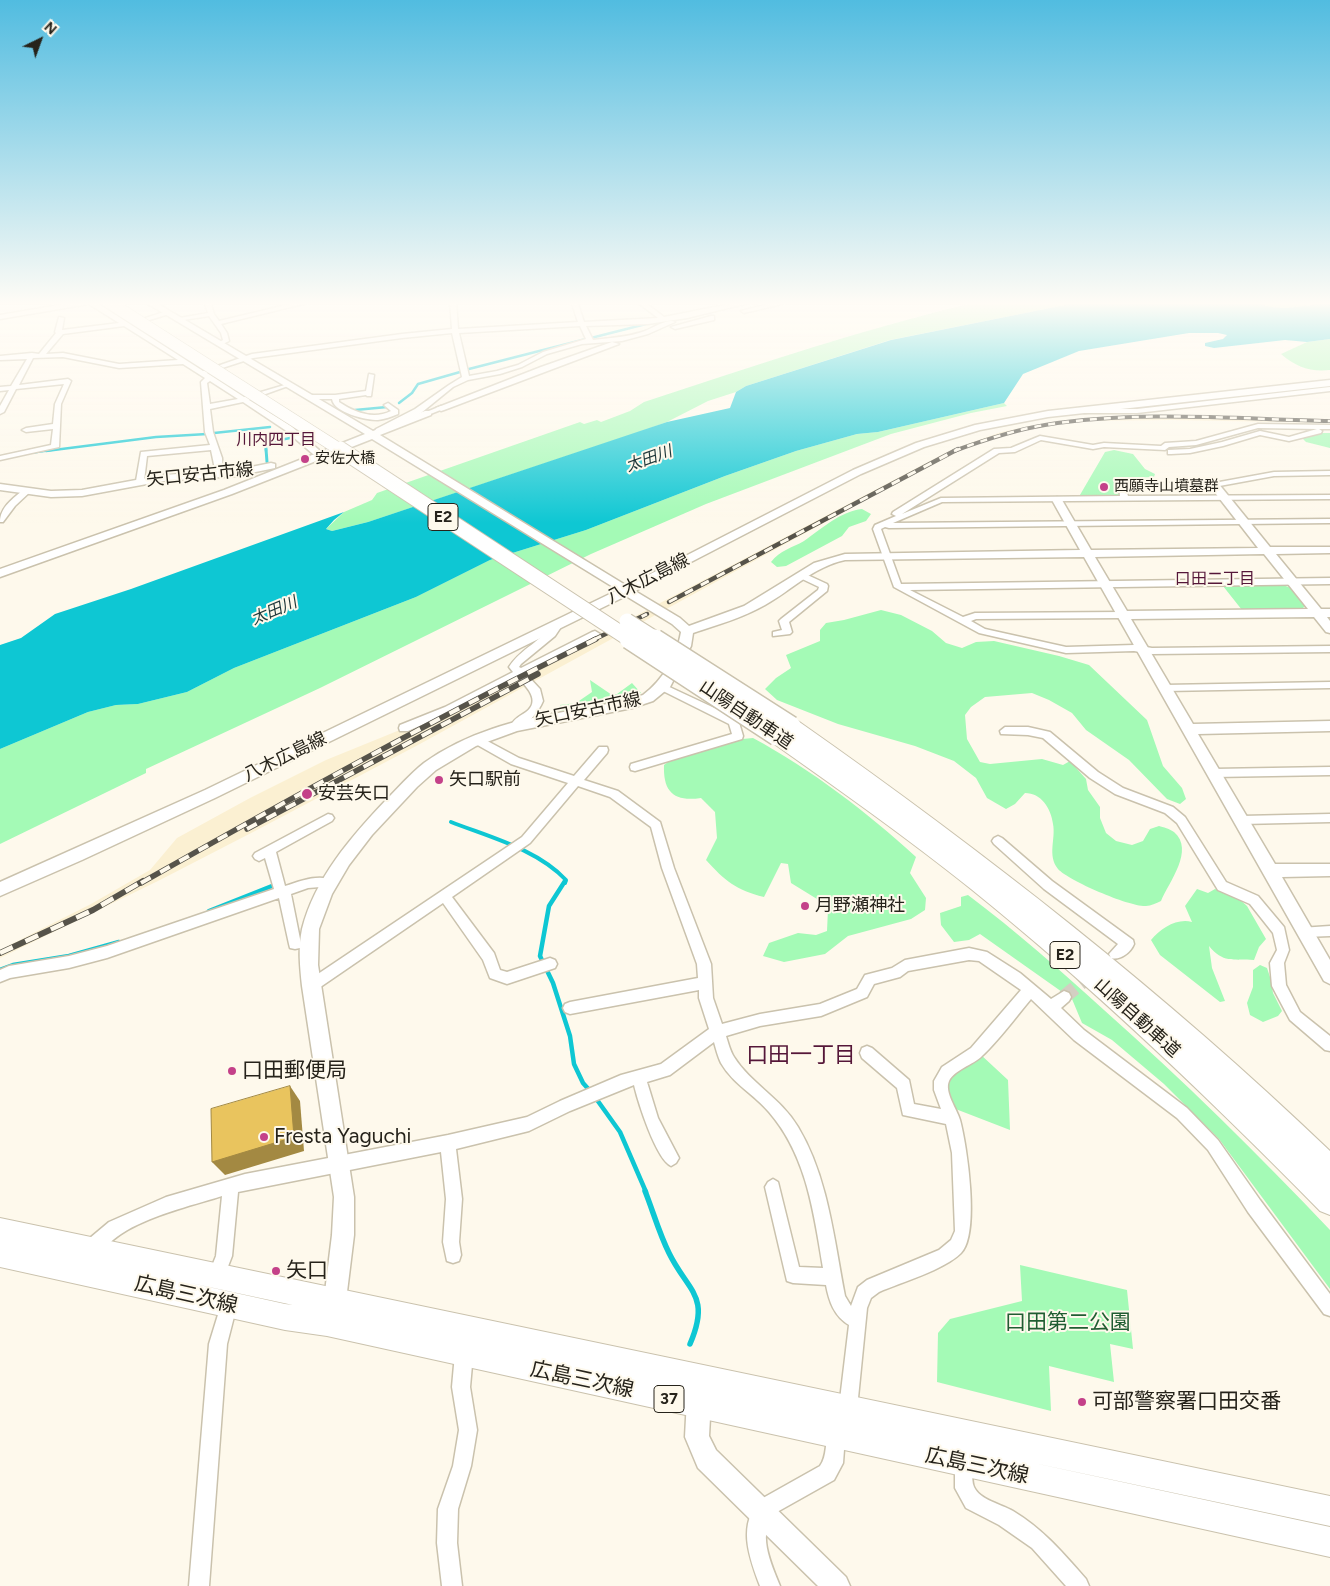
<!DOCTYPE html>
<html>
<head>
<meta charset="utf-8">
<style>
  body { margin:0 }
  #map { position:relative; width:1330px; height:1586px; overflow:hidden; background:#fef9ec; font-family:Figtree,sans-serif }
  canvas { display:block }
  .north { position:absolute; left:15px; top:15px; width:50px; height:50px; -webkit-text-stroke:4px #fef9ec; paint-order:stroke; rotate:42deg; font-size:14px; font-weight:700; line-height:20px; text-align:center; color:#26231b }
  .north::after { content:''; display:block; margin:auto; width:18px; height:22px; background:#26231b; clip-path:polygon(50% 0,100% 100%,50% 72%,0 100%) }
</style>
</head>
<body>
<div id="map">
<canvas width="1330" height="1586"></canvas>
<div class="north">N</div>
</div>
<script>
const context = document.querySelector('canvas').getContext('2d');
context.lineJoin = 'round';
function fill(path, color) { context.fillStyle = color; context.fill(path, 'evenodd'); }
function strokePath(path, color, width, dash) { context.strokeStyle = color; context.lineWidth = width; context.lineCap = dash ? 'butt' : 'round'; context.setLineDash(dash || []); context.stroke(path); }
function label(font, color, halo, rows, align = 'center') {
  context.font = font + ' Figtree,"Noto Sans JP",sans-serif'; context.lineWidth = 4; context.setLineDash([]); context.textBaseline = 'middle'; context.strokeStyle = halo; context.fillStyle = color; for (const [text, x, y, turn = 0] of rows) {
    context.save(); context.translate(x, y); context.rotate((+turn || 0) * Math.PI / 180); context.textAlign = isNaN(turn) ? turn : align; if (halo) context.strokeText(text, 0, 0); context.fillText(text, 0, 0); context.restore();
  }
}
fill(new Path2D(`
  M1124,417L1330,419V423L1171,420L1081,421L1043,426L984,440L957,452L902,480L418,745L255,831L160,880L0,958V950L91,904L150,870L177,838L250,798L326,760L449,710L565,653L951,450L1001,432L1041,424L1078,419Z`), '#fbf0d2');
fill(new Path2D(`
  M981,301H1085L890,340L746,386L736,392L708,401L667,422L639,432L368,522L332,531L326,529L344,512L372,500L377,493L580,422L584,424L597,420L601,422L630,411L644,402C756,365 866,328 981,301Z
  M1250,301H1330V303L1286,308L1271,307Z
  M1330,339V370C1310,372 1296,367 1281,354L1307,342Z
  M1004,403L1007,406L971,413L891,434L706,504L591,554L320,688L146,769V773L0,844V749L88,712L116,705L138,704L187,692L234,668L416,597L490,560L586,530L725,476L796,451L857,434L878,432Z
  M1318,433H1330V448L1306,442L1302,438Z
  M1114,450L1133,454L1145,469L1155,474L1154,477L1121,478L1126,485L1125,499L1077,500L1105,452Z
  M862,509L871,514L866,521L849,527L842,536L786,566L777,567L771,562C780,550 792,548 804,541C821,529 841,511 862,509Z
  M1283,585L1291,588L1305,606L1301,610H1242L1223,586Z
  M881,610L901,615L932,631L946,643L962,648L976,642L994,641L1059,656L1089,665L1147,720L1163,766L1182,788L1186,799L1180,804L1167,799L1129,760L1086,730L1072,713L1049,700L1032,693L985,697L971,707L965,715L967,739L980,762L990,764L1042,759L1063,765L1070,761L1086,779L1088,790L1100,807V818L1106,833L1116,841L1132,845L1143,841L1150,829L1159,826C1163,827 1170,829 1174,832C1195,850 1169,882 1161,901C1156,903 1151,906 1146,906C1130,907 1069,881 1058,869C1047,855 1056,839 1053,824C1051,808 1041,793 1025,793L1015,804L1006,809L987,798L976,778L954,761L915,746L838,724L777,700L765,689L776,678L791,668L786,655L820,641V630L826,623L844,620Z
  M590,680L612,695L617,694L632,683L641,693L599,705L559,713L560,705L576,703L592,692Z
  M753,738C812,770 867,812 916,857L910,873L926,898L925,910L911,919L848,936L825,954L784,962L763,956L769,943L798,933L816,935L827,931L828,909L817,899L791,883L788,864L781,863L764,897C736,890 725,881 706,860L717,838L715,812L701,798C674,802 663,792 664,765C685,749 726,740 753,738Z
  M1197,889L1208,893L1215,889L1238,898L1247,906L1266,939L1259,947L1254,960C1232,959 1223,963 1209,946L1212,968L1225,1001L1220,1002L1160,955L1151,940C1161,928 1177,918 1192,922L1185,906Z
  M968,895C1016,931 1060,970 1104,1010C1183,1080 1258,1154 1330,1230V1289L1219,1139L1164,1084L1112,1040L1082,1023L1072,999L980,934L969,940L954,942L941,925L940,913L961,906V897Z
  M1260,965L1267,968L1271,980L1273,993L1282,1011L1278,1016L1263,1022L1250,1015L1247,1003L1253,987V970Z
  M980,1054L1008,1080L1010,1130L953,1108L946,1086L949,1075Z
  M1020,1265L1127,1290L1133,1349L1110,1344L1114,1382L1049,1366L1051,1411L937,1382L938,1333L950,1319L1022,1301Z`), '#a4fab6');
fill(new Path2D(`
  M1085,301H1250L1271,307L1286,308L1330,303V339L1307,342L1285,340L1214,348L1205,346V343L1223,339L1227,335L1218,333H1189L1079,351L1023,374L1004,403L878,432L857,434L796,451L725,476L586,530L490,560L416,597L234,668L187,692L138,704L116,705L88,712L0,749V645L21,638L55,614L131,589L344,512L334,520L326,529L332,531L368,522L667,422L730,408L736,392L746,386L891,340Z`), '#0ec7d3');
strokePath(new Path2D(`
  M635,301L653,314
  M591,338L646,324
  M465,370L586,339
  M399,403L412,393L418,384L460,372
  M355,410L387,407
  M214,433L270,427
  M46,451L156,437L207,434
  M266,451V443L290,438`), '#0ec7d3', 2.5);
strokePath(new Path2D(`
  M266,449L267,462
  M35,452L56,449`), '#0ec7d3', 3);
strokePath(new Path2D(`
  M451,822C489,837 537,849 566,880L565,883`), '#0ec7d3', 4);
strokePath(new Path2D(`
  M565,881L549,906L540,956L553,983L570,1036L574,1064L583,1083L591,1092
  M209,911L272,886
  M0,970L13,965L69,956L119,942
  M595,1097L620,1132L646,1192`), '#0ec7d3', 4.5);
strokePath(new Path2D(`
  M645,1191C653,1211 659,1233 669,1253C688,1292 711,1295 690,1344`), '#0ec7d3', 5.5);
strokePath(new Path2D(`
  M1064,997L1093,973`), '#d3cec2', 14, [14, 7]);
const street = new Path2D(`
  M83,301H94L203,371L252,354L402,334L452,329L450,301H456L458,329L578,322L571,301H577L584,322L658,318L636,301H643L664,317L745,301H757L687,318L648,324L586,326L593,340C611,338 629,337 645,331C653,328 668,318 675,322L648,334L622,341L582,344L547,354L522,367L500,374L468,380L453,387L421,413L379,433L375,431L376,429L415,409L449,385L462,377L452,333L402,338L253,358L207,373L244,397L288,384V386L249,400L291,426L319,450V454H313L285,430L243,402L210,409L213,432L222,458L223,476L216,474L211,450L147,456L144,481L140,483L136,481L141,452L210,445L205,432L201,382L205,378L183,364L119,368L63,357L33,358L19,385L68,379L71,381L61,404L59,447L0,460V456L51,445L53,429L26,432L22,430L26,428L53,424L55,404L64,384L16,389L4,412L0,414V406L9,390L0,391V387L11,386L27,359L0,360V356L32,353L39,354L56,333L55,332L59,317L64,318L62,330L119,323L89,304L0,319V315ZM124,326L178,360L119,364L63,353L46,354L63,334ZM580,326L586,339L543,352L518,365L497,371L469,376L459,333ZM210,381L238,399L210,404L207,383Z
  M204,301H210L214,314L219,321L303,301H315L221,324L227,333L229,341L219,346L216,344L223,340L221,333L209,316L177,321L174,319L208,313Z
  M776,302L779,304L778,305L744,313L741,311Z
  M167,311L170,313L169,314L133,325L130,323Z
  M369,374L374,375L371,396H367L366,395L339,399V402C354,412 373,420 391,411L384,405L388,403L398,410V414C391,417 385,419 378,420C366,420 334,413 332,399H308L305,397L308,395H335L366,391Z
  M1330,387V391L1137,413H1084L1080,411L1084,409H1137Z
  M441,406L443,407V409L428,415L424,413Z
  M1258,424L1330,425V429H1319L1322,431L1321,433L1289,441L1260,435L1223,446L1190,453L1171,454H1168V450L1190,449L1222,442L1260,431L1289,437L1317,429L1258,428L1196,445L1169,447L1165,450L1104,447L1093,449L1041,440L1015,452L999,453L902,514L941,498L1120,496C1119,491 1121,484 1126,483H1214L1274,472L1330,471V475L1274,476L1214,487H1129L1127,493L1128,496L1330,495V499L942,502L893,523L1330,519V523L889,528L885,527L881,529L901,584L1330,578V584L910,590L963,617L975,613L1123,612L1128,615L1123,618L976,619L971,621L985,629L1066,647L1134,645L1152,648L1330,646V652L1152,654L1134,651L1066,653L979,633L894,587L873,529L875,525L896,516L892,514L893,512L994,449L1011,448L1040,436L1093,445L1104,443L1161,446L1165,443L1196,441Z
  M24,489L31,491L15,506L3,522H0C0,507 13,499 24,489Z
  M801,572L827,584L828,586L827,591L789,622L792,632L790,634L773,636V632L782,630L779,621L781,619L818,590L819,587L798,577L797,575Z
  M558,621L563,624L555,636L521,664L519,667L521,668L592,632L595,631L600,634L526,674L540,689L543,701C538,713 528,724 516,729L511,725C515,718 520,716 526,712C541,701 527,687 518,678L453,711L408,731H400L399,728L400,725L445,707L513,672L509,667C520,649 542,641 555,622Z
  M1330,682V688L1165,691L1160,688L1165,685Z
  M663,684L738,719L743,736L742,739L635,771L631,770L630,767L631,764L732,734L729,724L659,689L658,687L659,685Z
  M1005,727H1028L1050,732L1098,772L1123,788L1173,807L1185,817L1226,882L1258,896L1284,927L1289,950L1284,963L1286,985L1300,1012L1330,1036V1051L1325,1050L1290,1020L1272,986L1270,963L1277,950L1273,933L1250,904L1218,890L1177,823L1165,813L1115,794L1090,778L1043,738L1028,735L1001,734L1000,731Z
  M478,736L519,758L574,776L599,747H607L608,750L607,753L584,780L618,791L660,822L674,868L711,964L713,998L722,1024L760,1014L820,1004L857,989L865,975L892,968L905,960L969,948L987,952L1020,973L1051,999L1064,991L1069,993L1071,997L1069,1001L1061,1008L1084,1030L1187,1108L1218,1140L1260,1200L1330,1294V1316L1324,1314L1248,1212L1208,1150L1177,1118L1074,1040L1031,999C1015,1018 1000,1039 982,1056C973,1065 954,1070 949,1081C944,1092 957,1109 960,1120C967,1146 980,1234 961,1253C944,1270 902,1282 879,1292L871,1298L867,1308L857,1408L854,1414L848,1417L842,1414L839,1408L849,1325C834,1316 829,1301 826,1285L793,1283L787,1281L765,1187L768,1182L773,1179L778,1182L799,1267L823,1268C814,1214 807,1156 769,1112C755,1095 733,1084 721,1063C718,1057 716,1049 714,1042L670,1075L647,1082L658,1118L679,1158L676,1163L671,1166C656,1159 638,1102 634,1085L570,1111L529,1131L456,1149L462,1199L459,1242L461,1255L459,1261L453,1263L447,1261L443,1242L446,1199L441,1152L238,1192L232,1256L222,1282L216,1284L210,1282L208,1276L216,1256L222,1196C190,1206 148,1216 121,1234C110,1241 102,1252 90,1257L84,1255L82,1249L84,1243L109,1222L166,1197L245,1174L448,1135L527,1117L560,1101L621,1075L661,1064L709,1029L699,998V990L570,1014L565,1012L563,1008L565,1004L570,1002L698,978L697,964L662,868L651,827L610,797L578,786L530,843L452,897L494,953L500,970L507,972L550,958L555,960L557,964L555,968L507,984L490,978L483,960L443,903L316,990L311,992L306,990L304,986L306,982L522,837L568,783L511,764L474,743L473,740ZM969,960L979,961L1021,990L971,1048L942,1067L934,1081V1090L941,1109L914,1104L909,1080L872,1048L867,1046L862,1048L860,1053L862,1058L897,1088L903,1115L946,1124L952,1153L955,1231L951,1240L939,1250L867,1280L858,1287L851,1306L845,1296C834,1239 828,1177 798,1127C781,1098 751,1084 734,1057C730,1051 728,1042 726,1036L760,1026L821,1016L867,997L874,984L900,977L908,971Z
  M1330,767V775L1214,777L1208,773L1214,769Z
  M328,814L332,815L334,818L332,821L276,852L285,886C301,881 317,874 333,880L335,883L333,886L308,888L291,894L301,944L300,948L295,949L290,948L289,944L279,898L107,958L69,968L10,978L0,982V970L9,966L69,956L107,946L274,889L265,858L259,861L255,859L253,856L255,853Z
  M1330,814V822L1242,824L1238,823L1236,820L1238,817L1242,816Z
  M998,836L1002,838L1052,881L1133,940L1134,944C1131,952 1120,961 1111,958L1109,954L1118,944L1044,889L994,844L992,841L994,838Z
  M1330,926V936L1305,937L1300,936L1299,932L1300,928Z
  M229,1297L235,1299L237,1305L227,1344L209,1586H189L209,1344L221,1305L223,1299Z
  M464,1345L470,1348L473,1354L470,1387L477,1430L471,1466L458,1509L457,1543L462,1586H442L437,1543L438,1509L453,1466L459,1430L452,1387L455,1354L458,1348Z
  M836,1427L842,1430L845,1436L843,1463L834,1480L777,1512C755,1531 771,1563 780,1586H760C749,1557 736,1522 763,1498L820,1466C828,1455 824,1442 830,1430Z
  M964,1454L971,1456C975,1466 970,1478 974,1487C980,1500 1001,1504 1013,1511C1043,1529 1063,1553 1086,1579L1089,1586H1066L1032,1548L999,1525L966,1508L955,1488V1463L957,1456Z`);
const secondary = new Path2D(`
  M143,301H153L373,431L425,411H431V415L380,435L627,586L853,470L916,443L975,425L1048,411L1330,380V386L1048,417L980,430L924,447L861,474L635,591L680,618L689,626L744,606L814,563L845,554L1080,550L1052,500L1057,497L1062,500L1091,550L1258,548L1209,485L1214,482L1218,483L1270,547H1330V553L1276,554L1321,609H1330V617H1327L1330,621V633L1326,632L1314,617L1131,619L1193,724L1330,721V731L1198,734L1275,864H1330V876L1282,877L1330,960V984L1324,981L1084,557L845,560C813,567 792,590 765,605C742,618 717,625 693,633L691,646L670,687L653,701L632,708L517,731L476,746L436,770L417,787L372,835L349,865L332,894L319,929L318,965L354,1197V1235L346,1300L340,1316L332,1319L324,1316L321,1308L324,1300L332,1235L334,1197L302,986C300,967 298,948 302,929C315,878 351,837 386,800C398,788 410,774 424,763C445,748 468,737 492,729C541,712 594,710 643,695C663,680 677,656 681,632L672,624L626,596L215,798L82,860L0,896V882L205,790L618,590L372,439L232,494L0,577V569L224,490L365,434ZM1264,554L1308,609L1127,611L1095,557Z
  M777,301H791L773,306V302Z
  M711,316H714V320L675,329L671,327Z
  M612,342L619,344L444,410L441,411L436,408L541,367Z
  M271,463L275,464V468L236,476L163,481L82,496L51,497L0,490V484L51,491L82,490L163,475L236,470Z
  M699,1387L707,1391L711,1399L709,1436L716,1450L846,1577L850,1586H818L698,1468L685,1437L687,1399L691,1391Z`);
const primary = new Path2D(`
  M0,1218L1330,1496V1526L1029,1462L1330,1527V1557L327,1336L285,1330L0,1267ZM186,1282L293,1305L285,1304Z`);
const highway = new Path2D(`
  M791,720L798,721C986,853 1164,992 1330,1151V1215L1320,1211C1209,1098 1094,988 971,889C906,837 838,789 770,741L768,736L770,731L777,729L784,731L839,770L784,731L782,726L784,721Z`);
strokePath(street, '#cac2ad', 3);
strokePath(secondary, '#cac2ad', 3);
strokePath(primary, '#cac2ad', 2);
strokePath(highway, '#cac2ad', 2);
fill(street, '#fff');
fill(secondary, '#fff');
fill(primary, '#fff');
fill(highway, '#fff');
const railFar3 = new Path2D(`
  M954,451C984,440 1014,430 1045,425C1139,410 1236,419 1330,421`);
const railFar2 = new Path2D(`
  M669,602L958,449
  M593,640L647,614`);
const railFar1 = new Path2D(`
  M247,829L538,674
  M141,883C291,798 441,715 596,639`);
const rail = new Path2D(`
  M0,953L93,910L143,881`);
strokePath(railFar3, '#56534a', 4);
strokePath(railFar2, '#56534a', 4.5);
strokePath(railFar1, '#56534a', 5.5);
strokePath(rail, '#56534a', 6);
strokePath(railFar3, '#fef9ec', 2.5, [7]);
strokePath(railFar2, '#fef9ec', 3, [9]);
strokePath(railFar1, '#fef9ec', 4, [11]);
strokePath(rail, '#fef9ec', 4.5, [14]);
const highwayBridgeFar2 = new Path2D(`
  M107,301L342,451`);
const highwayBridgeFar1 = new Path2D(`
  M340,449L631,640
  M627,621L657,640`);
const highwayBridge = new Path2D(`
  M629,639L777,736
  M655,639L791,726`);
strokePath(highwayBridgeFar2, '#cac2ad', 13, []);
strokePath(highwayBridgeFar1, '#cac2ad', 17, []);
strokePath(highwayBridge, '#cac2ad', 22, []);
strokePath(highwayBridgeFar2, '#fff', 12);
strokePath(highwayBridgeFar1, '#fff', 15);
strokePath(highwayBridge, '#fff', 19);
fill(new Path2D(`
  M290,1086L300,1101L304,1151L225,1175L212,1162Z`), '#a38942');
const building = new Path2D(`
  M290,1086L294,1137L212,1162L211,1109Z`);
fill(building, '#e9c45e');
strokePath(building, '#a38942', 1);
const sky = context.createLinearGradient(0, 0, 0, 523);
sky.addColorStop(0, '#51bce0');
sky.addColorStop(0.58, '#fffcf6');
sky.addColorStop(1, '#fffcf600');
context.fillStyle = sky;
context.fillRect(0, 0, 1330, 523);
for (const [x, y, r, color] of [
  [305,459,5,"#c44189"],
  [1104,487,5,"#c44189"],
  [439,780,5,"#c44189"],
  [307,794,6,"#c44189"],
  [805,906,5,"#c44189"],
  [232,1071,5,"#c44189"],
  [264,1137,5,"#c44189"],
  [276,1271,5,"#c44189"],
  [1082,1402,5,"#c44189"]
]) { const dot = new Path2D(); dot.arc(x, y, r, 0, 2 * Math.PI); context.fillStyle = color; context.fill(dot); strokePath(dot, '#fef9ec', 2); }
label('15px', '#26231b', '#fef9ec', [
  ["安佐大橋",315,459],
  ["西願寺山墳墓群",1114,487]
], 'left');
label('16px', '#551739', '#fef9ec', [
  ["川内四丁目",276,440],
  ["口田二丁目",1215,579]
]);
label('italic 16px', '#1f383a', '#fef9ec', [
  ["太田川",649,459,-20],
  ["太田川",274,611,-23]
]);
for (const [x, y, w] of [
  [443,517,30],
  [1065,955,30],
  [669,1399,30]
]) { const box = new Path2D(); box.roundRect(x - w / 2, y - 13.5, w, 27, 4); context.fillStyle = '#fef9ec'; context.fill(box); strokePath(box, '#26231b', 1); }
label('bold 16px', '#26231b', null, [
  ["E2",443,517],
  ["E2",1065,955],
  ["37",669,1399]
]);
label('18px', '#26231b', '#fef9ec', [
  ["矢口安古市線",200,475,-6],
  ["八木広島線",648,579,-27],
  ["矢口安古市線",588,710,-12],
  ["山陽自動車道",746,715,34],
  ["八木広島線",285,757,-26],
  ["山陽自動車道",1137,1018,42]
]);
label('18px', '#26231b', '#fef9ec', [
  ["矢口駅前",449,780],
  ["安芸矢口",318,794],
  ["月野瀬神社",815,906]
], 'left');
label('21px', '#26231b', '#fef9ec', [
  ["口田郵便局",242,1071],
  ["Fresta Yaguchi",274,1137],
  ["矢口",286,1271],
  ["可部警察署口田交番",1092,1402]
], 'left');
label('21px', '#26231b', '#fef9ec', [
  ["広島三次線",186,1295,13],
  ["広島三次線",582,1380,12],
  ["広島三次線",977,1466,12]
]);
label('21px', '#205d32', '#fef9ec', [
  ["口田第二公園",1068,1323]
]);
label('22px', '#551739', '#fef9ec', [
  ["口田一丁目",801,1056]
]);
</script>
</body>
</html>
